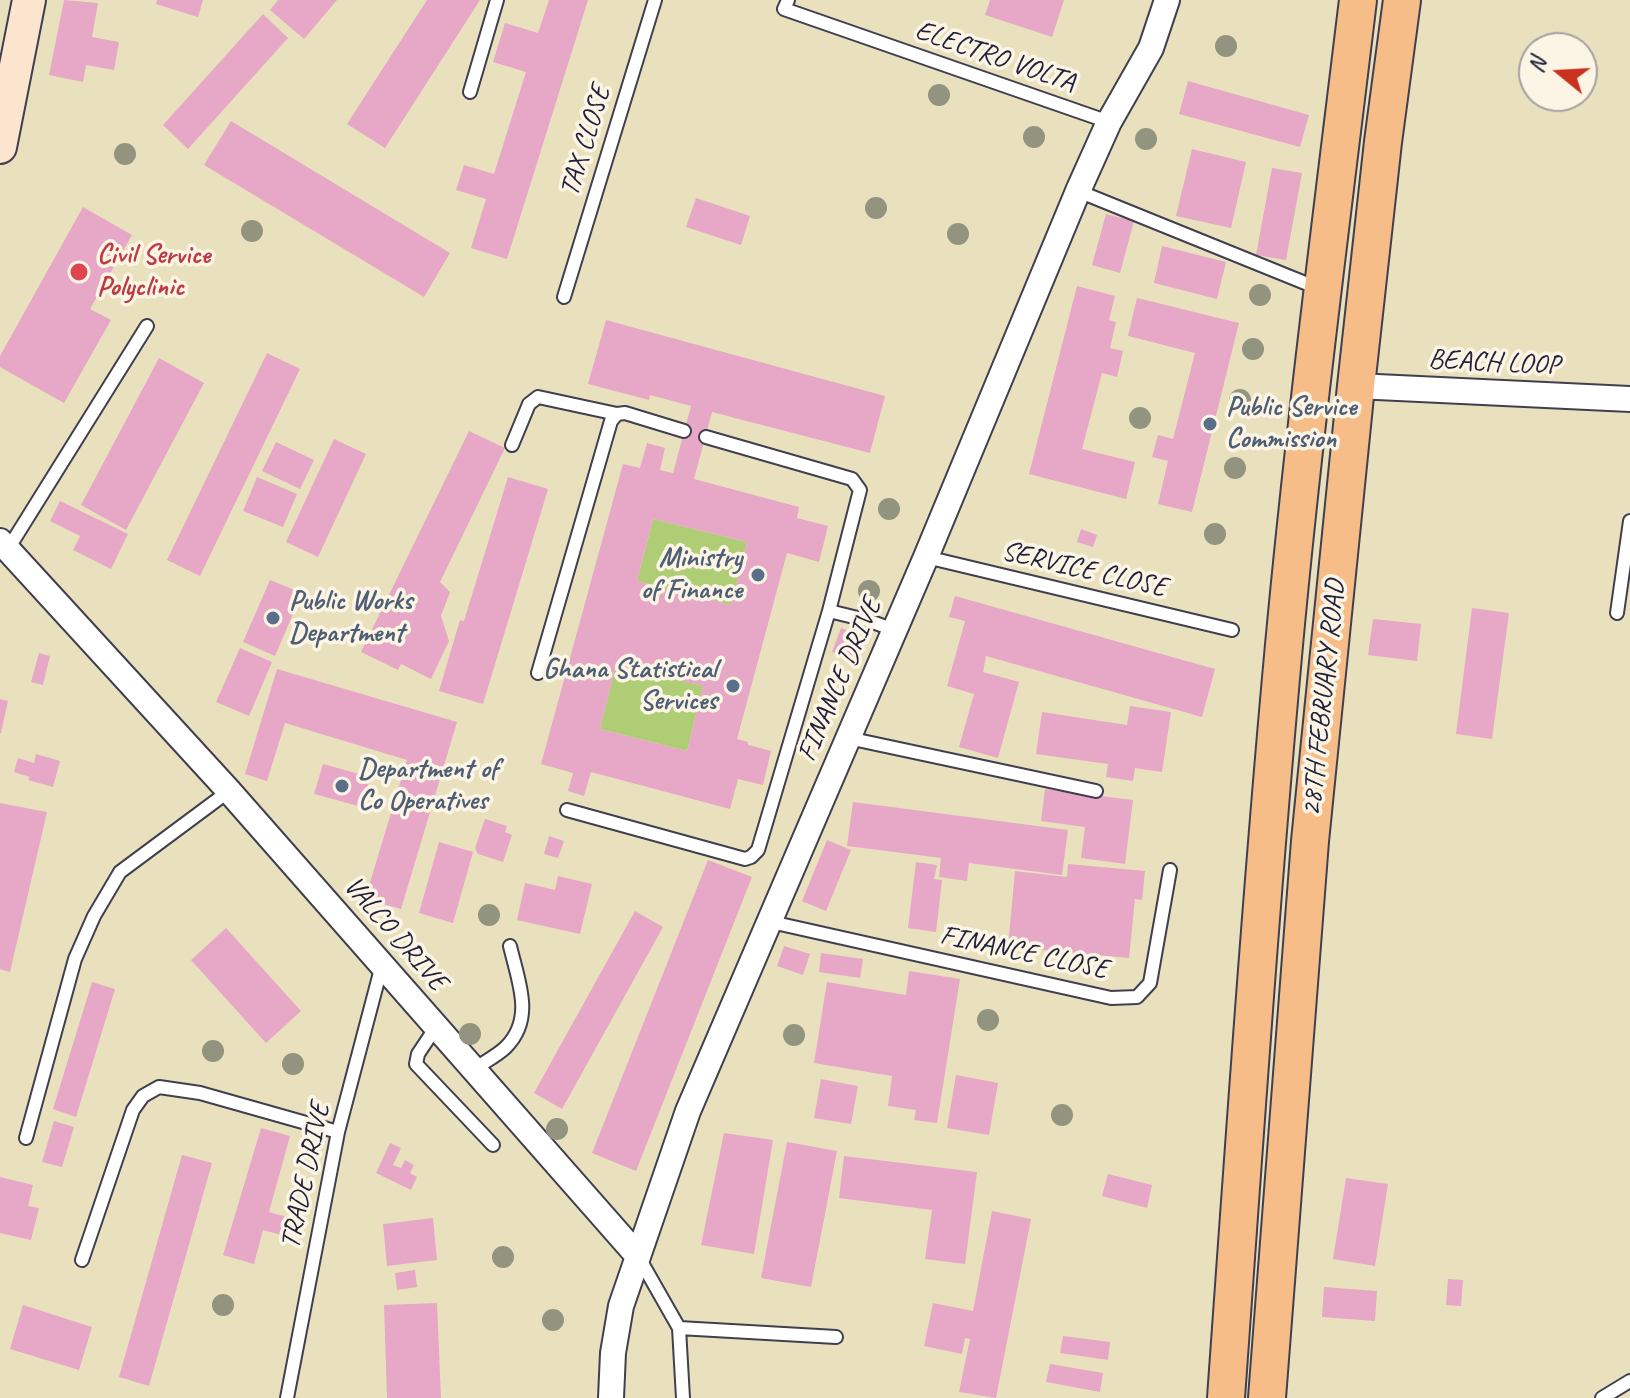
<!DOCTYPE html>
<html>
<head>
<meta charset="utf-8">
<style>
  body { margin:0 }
  #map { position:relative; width:1630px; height:1398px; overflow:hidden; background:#e9e1be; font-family:Caveat,sans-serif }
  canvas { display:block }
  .north { position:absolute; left:1518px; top:32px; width:80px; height:80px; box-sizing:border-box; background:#fcf5e5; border:2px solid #a5a1a1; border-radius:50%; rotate:288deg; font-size:22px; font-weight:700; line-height:32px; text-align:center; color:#22223b }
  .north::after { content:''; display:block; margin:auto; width:28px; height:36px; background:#c8321e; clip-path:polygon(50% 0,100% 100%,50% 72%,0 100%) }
</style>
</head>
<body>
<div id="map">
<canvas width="1630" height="1398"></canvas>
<div class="north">N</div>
</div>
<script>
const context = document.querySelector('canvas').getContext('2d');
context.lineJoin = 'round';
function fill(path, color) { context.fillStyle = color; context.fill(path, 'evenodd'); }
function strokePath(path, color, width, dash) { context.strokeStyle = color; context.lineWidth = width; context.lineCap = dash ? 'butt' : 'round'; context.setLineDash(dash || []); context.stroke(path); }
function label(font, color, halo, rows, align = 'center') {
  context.font = font + ' Caveat,sans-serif'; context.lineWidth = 7; context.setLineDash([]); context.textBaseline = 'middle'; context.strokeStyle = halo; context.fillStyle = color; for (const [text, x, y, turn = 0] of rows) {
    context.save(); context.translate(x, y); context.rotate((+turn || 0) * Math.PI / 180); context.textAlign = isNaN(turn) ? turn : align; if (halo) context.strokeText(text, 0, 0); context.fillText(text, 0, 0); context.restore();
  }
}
fill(new Path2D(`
  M653,519L747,542L731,605L637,581Z
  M616,665L703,686L687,751L600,729Z`), '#afcd74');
fill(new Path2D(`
  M64,0L98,3L92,37L119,42L114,70L86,65L83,82L49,75Z
  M157,0H203L198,17L156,4Z
  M278,0H337L304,39L270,10Z
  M427,0H480L385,148L347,124Z
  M549,0H588L507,259L471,248L486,199L456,190L464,165L494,174L526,72L493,62L505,23L538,33Z
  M990,0H1064L1052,37L985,15Z
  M263,14L288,38L188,149L163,125Z
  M1188,81L1309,115L1300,147L1179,114Z
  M231,121L450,253L424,297L204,165Z
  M1192,149L1246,162L1231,228L1176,216Z
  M1272,168L1302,173L1286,260L1256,255Z
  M696,198L750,216L741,245L686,227Z
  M83,207L132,235L90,309L111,320L64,403L0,367V356Z
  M1106,214L1134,221L1120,273L1092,265Z
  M1162,246L1226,262L1217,299L1154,283Z
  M1077,286L1115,296L1109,320L1116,322L1110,348L1123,351L1117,377L1102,373L1082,449L1135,462L1126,499L1029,474Z
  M1137,298L1239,323L1192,512L1158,504L1168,461L1152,457L1158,435L1173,439L1195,353L1128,336Z
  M606,320L885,396L870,453L712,412L694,479L799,507L797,518L828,526L819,562L787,553L737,739L748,742V745L771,751L763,785L738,779L730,809L591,772L584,796L568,791L573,773L541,764L623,464L640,468L647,443L665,448L660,470L673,473L691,406L650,395L649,400L588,384ZM653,519L747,542L731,605L637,581ZM616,665L703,686L687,751L600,729Z
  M267,353L300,369L200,576L167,560Z
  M159,358L204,383L126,530L81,505Z
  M469,431L505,448L440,582L450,592L441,616L449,641L431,679L401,664L398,670L361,652Z
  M334,439L366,454L318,557L286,542Z
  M276,442L314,460L300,489L262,471Z
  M257,477L297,494L283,527L243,511Z
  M508,477L548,489L483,704L439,691L460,620L464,621Z
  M60,501L128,534L111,569L73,550L80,536L50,521Z
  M1081,529L1097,535L1093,547L1077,542Z
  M270,580L302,593L275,656L243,642Z
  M955,596L1215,669L1202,717L986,656L983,672L1019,682L998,758L959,747L974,694L947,686L965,621L949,617Z
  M1472,608L1509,613L1492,739L1456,734Z
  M1373,619L1421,624L1417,661L1368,655Z
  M841,628L862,636L853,660L832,652Z
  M240,648L272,662L249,716L216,702Z
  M39,653L50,656L43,685L31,682Z
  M277,669L457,722L401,909L365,899L407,760L285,723L267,781L245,774Z
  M0,699L8,701L1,733H0Z
  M1130,706L1171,712L1162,772L1135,768L1133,781L1106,777L1108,764L1036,754L1042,712L1127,725Z
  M36,754L60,761L53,787L28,780L30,777L14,772L18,758L34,763Z
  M323,764L370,777L362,807L314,794Z
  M1045,789L1133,800L1125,864L1081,858L1085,827L1041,821Z
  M853,802L1068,830L1062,875L969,863L967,881L939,877L941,858L847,846Z
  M0,803L47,812L10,972L0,969Z
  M485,819L507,826L505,832L512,835L503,862L478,854L475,848Z
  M549,836L564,841L558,858L544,854Z
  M827,840L851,850L826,911L802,901Z
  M439,842L473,852L453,923L419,913Z
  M708,860L752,877L636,1171L592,1153Z
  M916,862L937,865L934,879L942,880L936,932L908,928Z
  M1068,864L1145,871L1142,900L1135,899L1129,958L1008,947L1015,871L1067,877Z
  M558,876L592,884L580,934L517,920L525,883L555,890Z
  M635,911L663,927L562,1109L534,1093Z
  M226,928L301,1011L266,1043L191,960Z
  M784,946L810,954L803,975L777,966Z
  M821,953L863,959L860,978L819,972Z
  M909,971L960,979L937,1123L914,1120L916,1110L888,1106L892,1076L814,1063L827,982L906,995Z
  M92,982L115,989L76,1117L53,1109Z
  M956,1075L998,1083L989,1135L947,1128Z
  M821,1079L858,1086L851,1124L814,1118Z
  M54,1121L74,1127L62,1167L42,1162Z
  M261,1128L290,1136L269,1212L294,1219L289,1237L263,1230L254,1264L223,1255Z
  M724,1133L773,1140L754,1254L701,1245Z
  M787,1142L837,1151L811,1287L761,1278Z
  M390,1143L401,1148L393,1165L401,1168L405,1160L414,1165L410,1173L417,1177L411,1190L376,1173Z
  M182,1155L212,1163L149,1386L119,1377Z
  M844,1156L977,1172L965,1264L925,1259L932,1210L839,1198Z
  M1108,1174L1152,1185L1147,1208L1102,1196Z
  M0,1177L33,1185L28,1206L39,1208L31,1240L0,1233Z
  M1346,1178L1388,1184L1375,1266L1333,1259Z
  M992,1211L1031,1219L996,1398L959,1392L970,1339L965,1338L962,1354L924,1346L933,1303L973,1311Z
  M433,1218L437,1260L387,1266L383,1224Z
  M415,1270L417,1287L397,1290L395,1273Z
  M1448,1279L1463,1280L1461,1306L1446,1305Z
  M1324,1287L1377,1291L1375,1321L1322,1317Z
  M437,1303L441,1398H387L384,1305Z
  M23,1305L92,1327L79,1370L10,1349Z
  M1063,1336L1110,1342L1108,1360L1060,1353Z
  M1050,1364L1103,1373L1100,1392L1046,1382Z`), '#e6a8c6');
const lane = new Path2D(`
  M788,0L784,9L1109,122
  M470,92L497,0
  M1078,191L1320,289
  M564,297L655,0
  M706,437L852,479L860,490L829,611
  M512,445L529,404L538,397L617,414
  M8,549L147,326
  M926,557L1232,630
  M1617,613L1630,521
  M538,673L611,421L617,414L625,413L684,431
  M848,738L1096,791
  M567,810L745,859L751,857L758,850L829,611L870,621L894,630
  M771,922L1111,998L1137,997L1150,983L1170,870
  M436,1027L418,1054L416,1064L493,1145
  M474,1069C484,1062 497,1056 506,1047C535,1018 518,981 510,946
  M26,1138L75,959L94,916L120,872L229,791
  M638,1256L679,1328L683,1398
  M82,1260L133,1110L143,1096L159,1087L200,1093L338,1132
  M679,1328L836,1337
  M287,1398L338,1132L382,965
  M1602,1398L1630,1381`);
const street = new Path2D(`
  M1356,386L1630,399
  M0,541L229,791L637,1255
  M611,1398L613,1353L621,1306L688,1111L926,557L1078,191L1109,122L1151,48L1167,0`);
const secondary = new Path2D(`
  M0,147L29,0`);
const primary = new Path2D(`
  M1226,1398C1244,1147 1261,896 1284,645C1304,430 1332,215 1358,0
  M1267,1398L1310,841L1356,386L1383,142L1402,0`);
strokePath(lane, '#403f4f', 16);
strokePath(street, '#403f4f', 28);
strokePath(secondary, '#403f4f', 36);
strokePath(primary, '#403f4f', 40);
strokePath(lane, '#fff', 12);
strokePath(street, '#fff', 24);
strokePath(secondary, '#fce5cf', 32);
strokePath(primary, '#f7bd88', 36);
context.fillStyle = '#93947f';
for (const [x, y] of [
  [1226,46],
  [939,95],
  [1034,137],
  [1146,139],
  [125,154],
  [876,208],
  [252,231],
  [958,234],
  [1260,295],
  [1253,349],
  [1240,400],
  [1140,418],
  [1235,468],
  [889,509],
  [1215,534],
  [869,591],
  [489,915],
  [988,1020],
  [470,1034],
  [794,1035],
  [213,1051],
  [293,1064],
  [1062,1115],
  [557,1129],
  [503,1257],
  [223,1305],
  [553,1320]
]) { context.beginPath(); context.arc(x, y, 11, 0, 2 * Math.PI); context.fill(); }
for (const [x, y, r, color] of [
  [79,272,10,"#e0444e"],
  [1210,424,8,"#5c6f8a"],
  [758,575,8,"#5c6f8a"],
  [273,618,8,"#5c6f8a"],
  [733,686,8,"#5c6f8a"],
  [342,786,8,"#5c6f8a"]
]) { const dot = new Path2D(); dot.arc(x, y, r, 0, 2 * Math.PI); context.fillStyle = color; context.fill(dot); strokePath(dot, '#fcf5e5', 3); }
label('28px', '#22223b', '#fcf5e5', [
  ["ELECTRO VOLTA",995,57,19],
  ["TAX CLOSE",586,141,-73],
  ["BEACH LOOP",1494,363,3],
  ["SERVICE CLOSE",1084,570,13],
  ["FINANCE DRIVE",840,680,-67],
  ["28TH FEBRUARY ROAD",1324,698,-84],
  ["VALCO DRIVE",395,934,49],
  ["FINANCE CLOSE",1024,953,12],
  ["TRADE DRIVE",306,1176,-78]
]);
label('bold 28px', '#be3a42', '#fcf5e5', [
  ["Civil Service",97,256],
  ["Polyclinic",97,288]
], 'left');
label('bold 28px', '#4e5e75', '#fcf5e5', [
  ["Public Service",1226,408],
  ["Commission",1226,440],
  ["Ministry",742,559,"right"],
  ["of Finance",742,591,"right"],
  ["Public Works",289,602],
  ["Department",289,634],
  ["Ghana Statistical",717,670,"right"],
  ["Services",717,702,"right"],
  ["Department of",358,770],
  ["Co Operatives",358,802]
], 'left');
</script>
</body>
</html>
